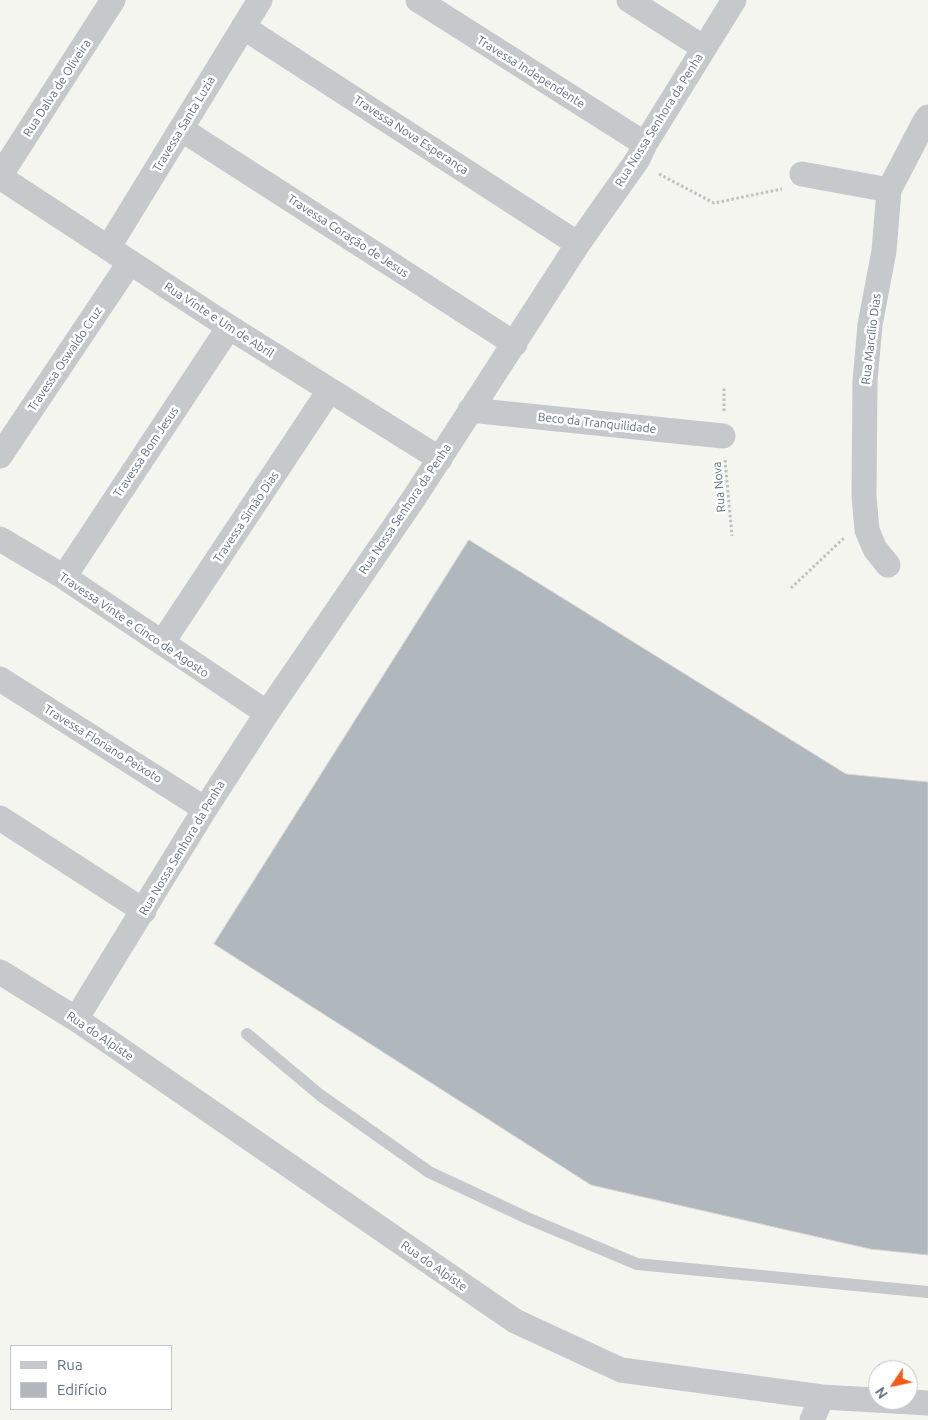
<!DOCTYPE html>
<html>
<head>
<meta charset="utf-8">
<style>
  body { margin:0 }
  #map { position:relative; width:928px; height:1420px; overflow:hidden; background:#f4f5ef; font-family:Ubuntu,sans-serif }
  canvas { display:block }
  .legend { position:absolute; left:10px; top:1345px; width:162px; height:65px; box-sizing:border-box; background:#fff; border:1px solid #bfc6ce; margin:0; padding:6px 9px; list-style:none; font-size:15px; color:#607084 }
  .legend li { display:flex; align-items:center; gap:10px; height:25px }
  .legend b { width:25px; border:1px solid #bfc6ce }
  .north { position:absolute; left:868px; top:1360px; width:50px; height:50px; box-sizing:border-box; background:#fff; border:1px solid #bfc6ce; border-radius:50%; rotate:236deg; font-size:14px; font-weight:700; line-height:20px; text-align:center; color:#607084 }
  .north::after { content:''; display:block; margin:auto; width:18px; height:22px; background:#f35c11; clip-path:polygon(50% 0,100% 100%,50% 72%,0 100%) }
</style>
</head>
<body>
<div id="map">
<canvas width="928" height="1420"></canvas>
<ul class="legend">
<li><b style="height:6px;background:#c6c9cc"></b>Rua</li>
<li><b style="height:14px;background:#b0b7bd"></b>Edifício</li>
</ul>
<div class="north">N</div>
</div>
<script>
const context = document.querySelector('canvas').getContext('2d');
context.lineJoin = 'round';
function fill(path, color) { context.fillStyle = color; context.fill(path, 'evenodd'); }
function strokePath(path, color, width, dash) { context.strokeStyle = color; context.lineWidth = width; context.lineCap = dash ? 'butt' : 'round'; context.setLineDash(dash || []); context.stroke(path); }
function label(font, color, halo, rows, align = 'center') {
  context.font = font + ' Ubuntu,sans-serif'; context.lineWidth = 5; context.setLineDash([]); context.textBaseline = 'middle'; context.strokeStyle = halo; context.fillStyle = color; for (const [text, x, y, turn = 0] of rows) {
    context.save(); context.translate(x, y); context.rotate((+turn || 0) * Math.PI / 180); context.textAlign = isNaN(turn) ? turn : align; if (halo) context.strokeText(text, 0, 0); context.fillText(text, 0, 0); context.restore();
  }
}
const building = new Path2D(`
  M469,540L846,774L928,782V1255L870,1249L591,1185L214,944Z`);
fill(building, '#b0b7bd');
strokePath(building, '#d5d5d3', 1);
strokePath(new Path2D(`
  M659,174L714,203L782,189
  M724,411V387
  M725,460L732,536
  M791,588L844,538`), '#bec0c2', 3, [2.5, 2.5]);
strokePath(new Path2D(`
  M247,1034L320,1095L429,1172L527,1218L637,1264L928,1292`), '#c6c9cc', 12);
strokePath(new Path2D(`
  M418,0L645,144
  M629,0L704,48
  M243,27L578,244
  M181,129L515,344
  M802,174L889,190
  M0,176L113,0
  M0,177L229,327L440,459
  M108,248L260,0
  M470,410L723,436
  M0,456L130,262
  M0,539L64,577L267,713
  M888,565L875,549L867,530L864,496L865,381L870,325L884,251L889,190L925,121L928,117
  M64,577L229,327
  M162,643L329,391
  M0,679L205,809
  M0,818L144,911
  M0,972L76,1019L515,1321L621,1370L822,1397L928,1403
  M76,1019L205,809L267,713L416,495L578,244L638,159L645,144L734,0
  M812,1420L822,1397`), '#c6c9cc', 25);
label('12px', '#607084', '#fff', [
  ["Travessa Independente",531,72,32],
  ["Rua Dalva de Oliveira",57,88,-57],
  ["Rua Nossa Senhora da Penha",659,120,-58],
  ["Travessa Santa Luzia",184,124,-59],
  ["Travessa Nova Esperança",411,135,33],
  ["Travessa Coração de Jesus",348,236,33],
  ["Rua Vinte e Um de Abril",219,320,33],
  ["Rua Marcílio Dias",871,339,-83],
  ["Travessa Oswaldo Cruz",65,359,-56],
  ["Beco da Tranquilidade",597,423,6],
  ["Travessa Bom Jesus",146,452,-56],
  ["Rua Nova",719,487,-95],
  ["Rua Nossa Senhora da Penha",405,509,-56],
  ["Travessa Simão Dias",246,517,-56],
  ["Travessa Vinte e Cinco de Agosto",134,625,34],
  ["Travessa Floriano Peixoto",103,744,32],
  ["Rua Nossa Senhora da Penha",182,848,-59],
  ["Rua do Alpiste",100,1036,34],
  ["Rua do Alpiste",434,1266,35]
]);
</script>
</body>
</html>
